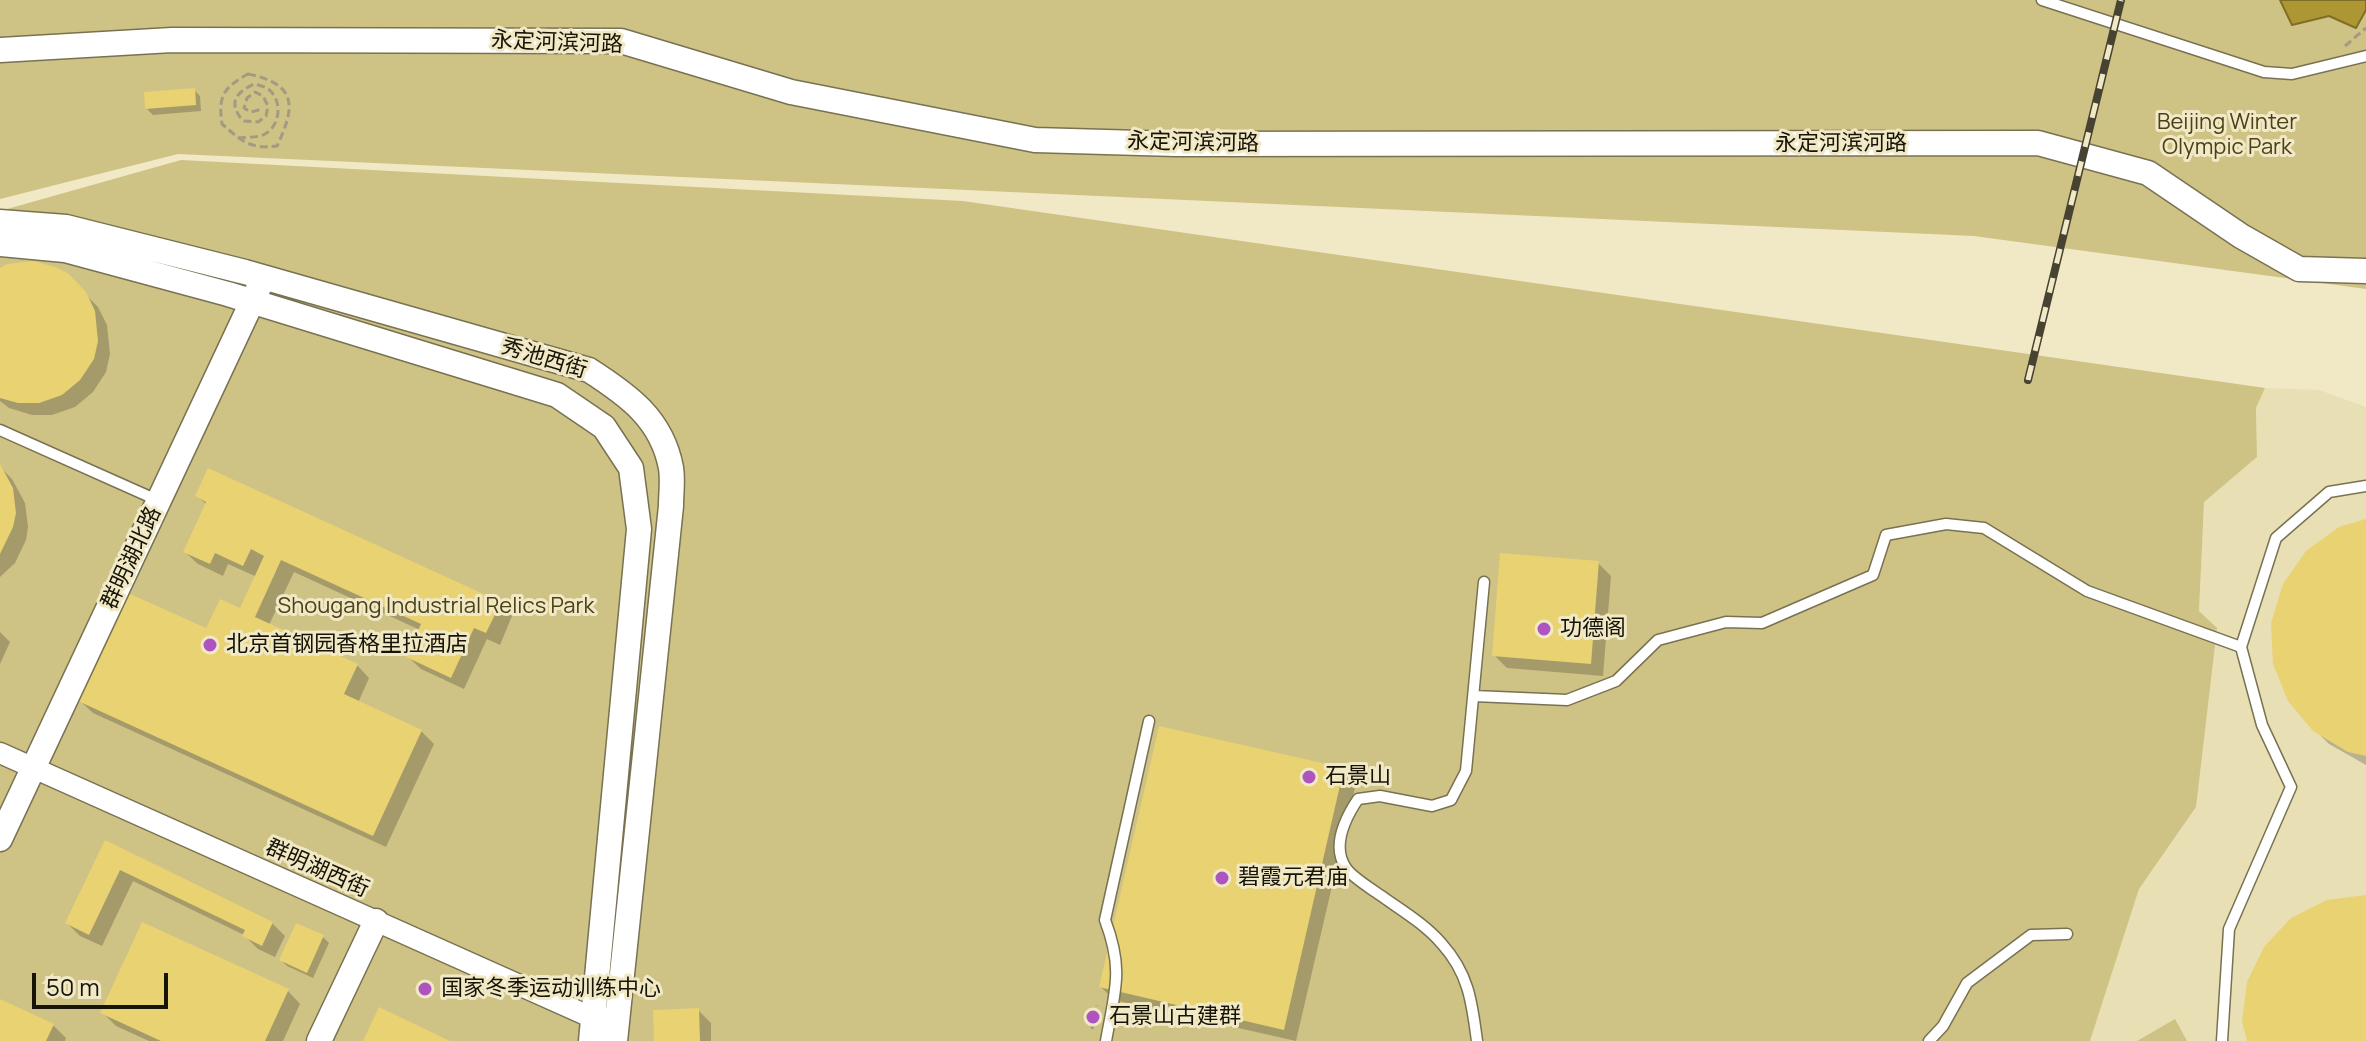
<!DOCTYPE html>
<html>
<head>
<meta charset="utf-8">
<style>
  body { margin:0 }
  #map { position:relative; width:2366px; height:1041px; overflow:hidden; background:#f1e9c6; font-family:Manrope,sans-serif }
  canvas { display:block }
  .scale { position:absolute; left:32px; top:973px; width:136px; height:36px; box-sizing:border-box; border:4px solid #161307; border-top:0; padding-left:10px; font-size:24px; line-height:28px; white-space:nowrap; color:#161307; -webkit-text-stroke:6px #f1e9c6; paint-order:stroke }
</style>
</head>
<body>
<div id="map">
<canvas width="2366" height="1041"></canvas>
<div class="scale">50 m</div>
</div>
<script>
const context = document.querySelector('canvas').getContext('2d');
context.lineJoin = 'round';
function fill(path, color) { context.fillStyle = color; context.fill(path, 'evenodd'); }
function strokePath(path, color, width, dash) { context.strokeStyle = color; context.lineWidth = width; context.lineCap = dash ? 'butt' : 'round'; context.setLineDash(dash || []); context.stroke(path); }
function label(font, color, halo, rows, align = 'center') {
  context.font = font + ' Manrope,"Noto Sans SC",sans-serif'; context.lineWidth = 6; context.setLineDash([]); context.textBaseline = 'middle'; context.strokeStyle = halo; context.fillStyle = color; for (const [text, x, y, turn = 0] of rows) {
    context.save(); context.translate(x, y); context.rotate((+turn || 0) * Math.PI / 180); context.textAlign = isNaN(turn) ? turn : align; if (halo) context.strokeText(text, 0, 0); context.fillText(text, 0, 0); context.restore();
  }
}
fill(new Path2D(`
  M2265,388L2319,390L2366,407V1041H2090L2139,889L2196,807L2199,611L2204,501L2257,457L2256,408Z`), '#e8dfb4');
fill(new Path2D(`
  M0,0H2366V289L1974,236L178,154L0,199Z
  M181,160L963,201L2265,388L2256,408L2257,457L2204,502L2199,611L2217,628L2196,807L2139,889L2090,1041H0V211Z
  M2175,1019L2187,1041H2137Z`), '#cfc285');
const water = new Path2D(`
  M2280,0H2366V10L2356,28L2329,16L2292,25Z`);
fill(water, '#ac9734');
strokePath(water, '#7f6f26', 2);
fill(new Path2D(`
  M194,90L200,96L201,111L153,115L147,109Z
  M0,270L67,276L98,307L107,325L110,354L106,372L93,392L75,407L52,415H32L9,408L0,401Z
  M0,467L12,479L25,503L28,527L26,540L15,563L0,577Z
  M197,496L500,604L512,616L500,645L487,639L464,689L421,669L408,657L420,630L294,572L269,625L357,665L369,678L358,703L421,731L434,744L386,847L93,713L80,701L241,611L257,577L228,564L223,576L198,564L185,552L207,505Z
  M2366,521V765L2329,744L2315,730Z
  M1598,563L1611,576L1603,676L1507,668L1494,655Z
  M0,632L10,642L0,664Z
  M1343,770L1356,783L1296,1041L1114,1000L1101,987Z
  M106,843L272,923L285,936L275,957L258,949L244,935L133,881L102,946L80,936L67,923Z
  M323,937L329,943L313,978L287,966L281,960Z
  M288,991L300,1004L283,1041H149L116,1026L103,1013Z
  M0,1001L53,1025L66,1038L65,1041H0Z
  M698,1010L711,1023V1041H656Z`), '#0003');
fill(new Path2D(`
  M195,88L196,105L145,109L144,92Z
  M34,261L58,268L69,274L86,292L95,311L98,341L94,359L80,380L62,395L39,403H18L0,398V268L7,264Z
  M0,464L13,488L16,513L13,527L0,554Z
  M208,468L501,602L486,633L474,628L451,678L406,657L421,624L281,560L255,617L358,664L344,694L422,730L373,836L78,701L128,593L206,628L220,599L240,608L264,556L251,549L243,566L215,553L210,564L183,552L206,502L195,496Z
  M2366,519V756L2348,752L2313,731L2288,701L2273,664L2271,623L2283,584L2306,551L2339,527Z
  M1500,553L1599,561L1591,664L1492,656Z
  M1159,726L1344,768L1284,1030L1099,987Z
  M105,840L273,922L262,946L242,936L245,930L120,870L89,935L65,923Z
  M2366,895V1041H2247L2242,1022L2247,982L2264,947L2291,918L2327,900Z
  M142,922L289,989L265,1041H161L100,1013Z
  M296,923L324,935L307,973L279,960Z
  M0,999L54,1024L46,1041H0Z
  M379,1007L450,1041H363Z
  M699,1008L700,1041H654L653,1010Z`), '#e8d272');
const service = new Path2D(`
  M2042,0L2264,72L2292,74L2366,56
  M0,430L157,500
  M1474,696L1567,700L1616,681L1658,640L1726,622L1762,623L1873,575L1886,535L1946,524L1984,528L2087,591L2241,647
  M1106,1041C1115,990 1124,970 1105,920L1149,721
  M1477,1041C1472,1003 1469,974 1442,944C1425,924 1401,910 1380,895C1369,887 1353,878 1346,868C1331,846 1346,817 1358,799L1380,796L1432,806L1451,800L1466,771L1484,582
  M1929,1041L1943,1026L1967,983L2031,935L2067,934
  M2222,1041L2229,929L2291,787L2262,725L2241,647L2276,538L2329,492L2366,486`);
const minor = new Path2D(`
  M0,753L593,1018H607`);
const tertiary = new Path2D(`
  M0,50L172,40L621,41L791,92L1035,140L1176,144L2038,143L2148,173L2241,236L2299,269L2366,271
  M0,222L66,227L245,272L589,370C628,395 662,419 671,468C673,480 671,494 671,506L615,1041
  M0,244L65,250L228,294L557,395L604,427L631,468L639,529L591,1041
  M0,839L259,287
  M319,1041L376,921`);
strokePath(service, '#787252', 13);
strokePath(minor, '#787252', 23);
strokePath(tertiary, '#787252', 27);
strokePath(new Path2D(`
  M2345,46L2366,28
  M248,74C297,84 296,106 277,146C249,149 243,142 222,124C218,96 223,88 248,74Z
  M238,138C246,137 258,138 265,134C281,125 283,99 267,88C263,86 258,85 254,84C235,93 228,103 243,121L258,122L266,116L268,106L263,96L255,92L247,98L244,108L251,112L262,109
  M1092,1029L1097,1005`), '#a29b81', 3, [8, 4]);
strokePath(service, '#fff', 10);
strokePath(minor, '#fff', 20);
strokePath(tertiary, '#fff', 24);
const rail = new Path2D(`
  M2028,380L2121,0`);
strokePath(rail, '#474332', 8);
strokePath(rail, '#f1e9c6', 5, [15]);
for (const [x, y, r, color] of [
  [1544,629,8,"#ad54c1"],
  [210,645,8,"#ad54c1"],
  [1309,777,8,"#ad54c1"],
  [1222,878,8,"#ad54c1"],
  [425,989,8,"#ad54c1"],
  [1093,1017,8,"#ad54c1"]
]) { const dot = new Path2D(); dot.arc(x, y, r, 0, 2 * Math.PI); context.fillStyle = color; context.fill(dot); strokePath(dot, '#f1e9c6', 3); }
label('22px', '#161307', '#f1e9c6', [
  ["永定河滨河路",557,43,2],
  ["永定河滨河路",1193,143,1],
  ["永定河滨河路",1841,144],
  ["秀池西街",544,359,17],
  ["群明湖北路",132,558,-65],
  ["群明湖西街",317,869,24]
]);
label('22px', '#4a4119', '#f1e9c6', [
  ["Beijing Winter",2227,123],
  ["Olympic Park",2227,148],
  ["Shougang Industrial Relics Park",436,607]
]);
label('22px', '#161307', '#f1e9c6', [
  ["功德阁",1560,629],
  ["北京首钢园香格里拉酒店",226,645],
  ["石景山",1325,777],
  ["碧霞元君庙",1238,878],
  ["国家冬季运动训练中心",441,989],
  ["石景山古建群",1109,1017]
], 'left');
</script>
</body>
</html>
